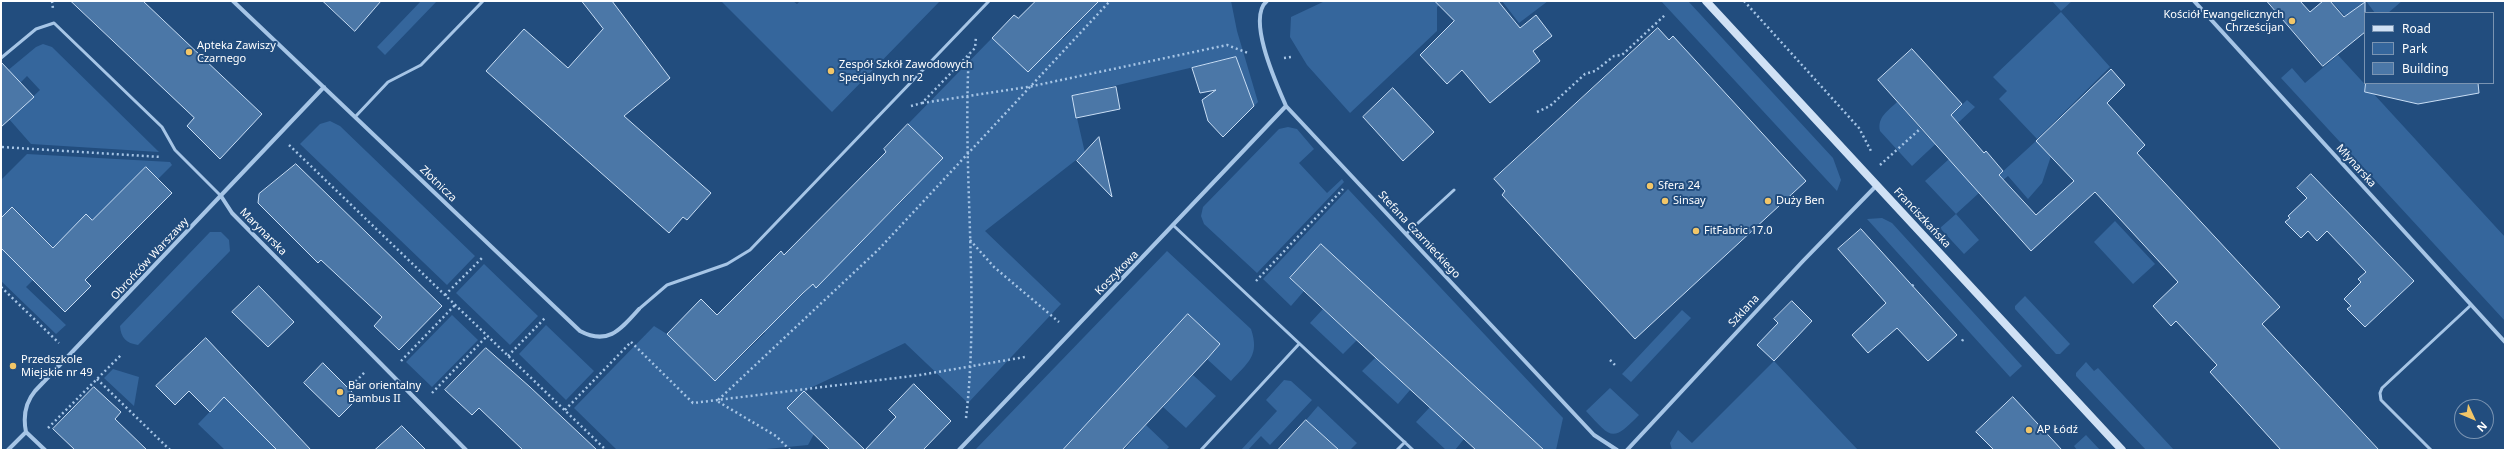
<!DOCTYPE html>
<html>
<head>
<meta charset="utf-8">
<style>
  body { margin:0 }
  #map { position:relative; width:2506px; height:451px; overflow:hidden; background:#224d7e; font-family:"Noto Sans",sans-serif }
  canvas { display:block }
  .frame { position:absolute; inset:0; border:2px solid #fff; pointer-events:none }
  .legend { position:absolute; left:2364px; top:12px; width:130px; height:72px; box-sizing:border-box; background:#224d7e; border:1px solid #7a94b2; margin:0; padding:5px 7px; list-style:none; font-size:12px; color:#fff }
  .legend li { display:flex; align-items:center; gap:8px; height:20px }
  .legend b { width:20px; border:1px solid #7a94b2 }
  .north { position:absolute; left:2454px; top:399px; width:40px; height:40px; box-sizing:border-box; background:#224d7e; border:1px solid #7a94b2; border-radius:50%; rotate:134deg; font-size:11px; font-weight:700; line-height:16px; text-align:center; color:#fff }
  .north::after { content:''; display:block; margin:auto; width:14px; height:18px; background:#f2c668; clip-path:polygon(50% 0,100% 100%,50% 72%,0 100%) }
</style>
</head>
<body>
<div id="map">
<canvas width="2506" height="451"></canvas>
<div class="frame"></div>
<ul class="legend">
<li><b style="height:5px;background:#d0e1f5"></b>Road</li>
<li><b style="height:11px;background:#35669c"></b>Park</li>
<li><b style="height:11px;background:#4b77a7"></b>Building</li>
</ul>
<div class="north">N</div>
</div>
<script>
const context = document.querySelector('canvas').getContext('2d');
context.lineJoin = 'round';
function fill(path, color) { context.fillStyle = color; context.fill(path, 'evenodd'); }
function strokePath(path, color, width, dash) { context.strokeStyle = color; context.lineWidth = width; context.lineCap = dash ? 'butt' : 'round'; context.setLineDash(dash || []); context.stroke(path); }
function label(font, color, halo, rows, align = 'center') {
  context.font = font + ' "Noto Sans",sans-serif'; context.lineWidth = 4; context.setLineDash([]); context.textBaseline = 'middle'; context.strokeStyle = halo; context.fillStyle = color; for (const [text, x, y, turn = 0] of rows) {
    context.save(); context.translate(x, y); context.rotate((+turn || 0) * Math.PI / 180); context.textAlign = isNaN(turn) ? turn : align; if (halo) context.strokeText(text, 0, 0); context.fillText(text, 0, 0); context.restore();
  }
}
fill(new Path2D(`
  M421,1H437L385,55L377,47Z
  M721,1H793L797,4L800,1H940L832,112Z
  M1099,1H1231L1237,31L1258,102L1254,106L1236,57L1072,96L1085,153L985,231L1061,304L968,403L905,343L804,391L787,408L814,434L808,445L756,450H617L574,408L654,326L667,334L715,381L765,333L764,332L813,284L816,287L909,194L908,124L992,38L1028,72L1062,38L1063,39Z
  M1325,1H1443L1437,7V31L1350,113L1307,65L1290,37L1291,17Z
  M1502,1H1548L1519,23Z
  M1661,1H1688L1833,158L1841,180L1837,191Z
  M2052,1H2072L2061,11Z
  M2331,1H2402L2388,13H2375L2366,1L2346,17Z
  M2061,12L2110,67L2037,139L1999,99L2007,91L1993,77Z
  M43,44L52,47L159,152L31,144L9,119L40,90L27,76L20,83L1,76L36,47Z
  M2338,55L2505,237V321L2281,78L2292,68L2305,83Z
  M1967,100L1975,107L1912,166L1880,131C1877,117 1888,111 1897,102L1928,137Z
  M330,121L340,126L475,256L447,285L300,144L320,124Z
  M1288,127L1297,129L1314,149L1299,163L1327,193L1342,179L1344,182L1257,273L1204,224L1201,216L1203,207L1279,129Z
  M2036,141L2051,156L2042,183L2028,199L2008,176L2003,180L1999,175Z
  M27,154L170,162L172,165L158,179L146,167L92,220L86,214L79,221L60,254L13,207L1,218V180Z
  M1949,159L1979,193L1956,214L1979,240L1964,254L1940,228L1956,214L1925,181Z
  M1348,189L1563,418L1556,450H1528L1321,244L1290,278L1304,291L1291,306L1263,279Z
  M1882,218L1892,223L2022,366L2010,377L1867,219Z
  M2115,221L2155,264L2133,284L2094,242Z
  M210,232H221L229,240L230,251L138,345C126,343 121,338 120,326Z
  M1,248L33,280L26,287L66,325L56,334L1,281Z
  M1167,251L1251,329C1260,356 1248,362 1231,381L1207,359L1220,344L1188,314L1063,450H975Z
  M484,264L538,316L510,345L456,293Z
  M2025,296L2070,344L2060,354H2056L2015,309V306Z
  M1323,309L1357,340L1343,354L1310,323Z
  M1682,310L1691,318L1631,382L1622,374Z
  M452,315L478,340L432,387L406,362Z
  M546,325L594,371L566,400L519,354Z
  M1376,357L1410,390L1398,404L1362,371Z
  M1774,361L1858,450H1672L1670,443L1678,430L1692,443Z
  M2086,362L2094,371L2098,368L2174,450H2146L2076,376V373Z
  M113,369L139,377L134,406L104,378Z
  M1193,375L1216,396L1186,428L1163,407Z
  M1284,380L1291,381L1312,400L1270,445L1261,436L1248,450H1241L1277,411L1266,400Z
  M1610,388L1639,415C1612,443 1611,438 1586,411Z
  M224,397L277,450H225L198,424Z
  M1318,406L1357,443L1350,450H1318L1327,439L1306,420Z
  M1430,407L1464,439L1455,450H1446L1416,422Z
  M1146,425L1169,447L1166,450H1124Z
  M2086,435L2100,450H2077L2074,446Z`), '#35669c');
const building = new Path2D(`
  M71,1H143L262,114L220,159L187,126L194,118Z
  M323,1H381L355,31Z
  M582,1H612L670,78L624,116L711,193L687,220L683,217L669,233L486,71L524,29L568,68L603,29Z
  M1036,1H1099L1028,72L992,38L1014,15L1018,18Z
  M1435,1H1498L1520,28L1536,15L1552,36L1533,51L1540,61L1490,103L1462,70L1447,84L1420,55L1454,21Z
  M2267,1H2300L2310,12L2323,1H2330L2344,17L2365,2V32L2323,66Z
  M1658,28L1669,40L1673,36L1806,181L1635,339L1502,195L1505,191L1494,179Z
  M1912,49L1962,104L1951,115L1984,153L1986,151L2003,171L1999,175L2036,215L2074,181L2036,141L2111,69L2125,85L2107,103L2145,145L2137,153L2280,307L2262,324L2379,450H2281L2210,372L2217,365L2176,321L2171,326L2153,306L2178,282L2095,192L2031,251L1878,80Z
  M1236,57L1254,106L1223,137L1208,121L1202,100L1216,90L1200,93L1192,68Z
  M1,62L34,97L1,127Z
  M2366,83H2478L2479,93L2418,104L2365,92Z
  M1116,87L1120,109L1076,118L1072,96Z
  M1393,88L1434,132L1403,161L1363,117Z
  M908,124L943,158L816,288L813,284L803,293L715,381L667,334L701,299L717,315L781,251L784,255L886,152L884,149Z
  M1099,137L1112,197L1077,161Z
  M296,164L442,306L399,350L374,326L382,317L321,260L318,263L258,203L259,194Z
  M146,167L172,193L85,280L91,286L65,312L1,248V218L12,207L53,248L86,214L92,220Z
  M2311,174L2414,281L2365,327L2347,309L2351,306L2344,299L2361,282L2358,279L2366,272L2327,231L2317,241L2308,231L2301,238L2285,222L2290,218L2288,216L2307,198L2297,188Z
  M1861,229L1957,335L1928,361L1897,328L1868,353L1852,335L1886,303L1838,249Z
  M1321,244L1544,450H1476L1376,358L1290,278Z
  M259,286L294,322L268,347L232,312Z
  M1792,301L1812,321L1774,361L1757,345L1778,323L1774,319Z
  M1188,314L1220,344L1207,359L1122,450H1063Z
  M206,338L282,419L311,450H277L224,397L210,412L189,391L175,405L156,386Z
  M486,348L530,387L597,450H523L479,408L472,415L445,390Z
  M323,363L358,398L339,417L304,383Z
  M914,384L951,421L923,450H830L787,408L804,391L865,450L896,417L889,410Z
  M94,387L121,412L115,419L147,450H75L53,429Z
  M2013,397L2062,450H1994L1976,432Z
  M1306,420L1339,450H1278Z
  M402,426L426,450H375Z`);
fill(building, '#4b77a7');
strokePath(building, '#c9def5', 1);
strokePath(new Path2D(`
  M52,1L53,9
  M1744,1L1859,128L1871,151
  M1284,58L1291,57
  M922,103L1028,87L1227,45L1248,53
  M911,106L922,103L975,48L976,37
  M1537,112L1550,106L1585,74L1595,71L1614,56L1622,55L1665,15
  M289,145L606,450
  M2,147L161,157
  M1880,165L1920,129
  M970,240L994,267L1059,322
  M1256,281L1343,189
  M1912,286L1915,284
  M1,287L59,343
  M445,295L482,258
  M1962,341L1964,338
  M631,342L693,403L920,375L1025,357
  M508,356L545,318
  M1610,360L1616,366
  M401,361L455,305
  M97,379L170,450
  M352,385L365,372
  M432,393L487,336
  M565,410L631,342
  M966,418C980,297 962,175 969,53
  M48,428L121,355
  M790,450L776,436L717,401L879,249L1110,1`), '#a6c5e6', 2.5, [2, 3]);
strokePath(new Path2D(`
  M1,58L36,29L54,23L162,127L175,150L221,196
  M355,117L388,82L421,65L483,1
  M1174,226L1413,450
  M1406,234L1454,190
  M639,309L667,285L727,264L750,250L989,1
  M1201,450L1299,344
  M1397,450L1405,442
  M2431,450L2381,400L2380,393L2382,388L2471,305`), '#a6c5e6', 3);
strokePath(new Path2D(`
  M233,1L580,331C608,346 621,329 639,309
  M1267,1C1246,18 1277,85 1286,106L1594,435L1617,450
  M2194,1L2505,342
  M221,196L232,213L466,450
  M26,432C23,417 25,403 35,391L324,87
  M26,432L45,450
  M8,450L26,432
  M959,450L1286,106
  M1627,450L1803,261L1876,186`), '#a6c5e6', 4);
strokePath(new Path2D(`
  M1706,1L2122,450`), '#d0e1f5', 8);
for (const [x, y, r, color] of [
  [2292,21,4,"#f2c668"],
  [189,52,4,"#f2c668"],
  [831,71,4,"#f2c668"],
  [1650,186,4,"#f2c668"],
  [1665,201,4,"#f2c668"],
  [1768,201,4,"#f2c668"],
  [1696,231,4,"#f2c668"],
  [13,366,4,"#f2c668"],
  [340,392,4,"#f2c668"],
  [2029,430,4,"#f2c668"]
]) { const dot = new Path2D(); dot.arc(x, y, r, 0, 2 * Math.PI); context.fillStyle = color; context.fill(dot); strokePath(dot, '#224d7e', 1.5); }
label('11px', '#fff', '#224d7e', [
  ["Kościół Ewangelicznych",2284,15,"right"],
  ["Chrześcijan",2284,28,"right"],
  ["Apteka Zawiszy",197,46],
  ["Czarnego",197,59],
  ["Zespół Szkół Zawodowych",839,65],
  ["Specjalnych nr 2",839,78],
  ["Sfera 24",1658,186],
  ["Sinsay",1673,201],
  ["Duży Ben",1776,201],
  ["FitFabric 17.0",1704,231],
  ["Przedszkole",21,360],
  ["Miejskie nr 49",21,373],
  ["Bar orientalny",348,386],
  ["Bambus II",348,399],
  ["AP Łódź",2037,430]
], 'left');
label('11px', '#fff', '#224d7e', [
  ["Młynarska",2356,166,48],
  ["Złotnicza",438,184,44],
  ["Franciszkańska",1922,218,47],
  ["Marynarska",263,232,45],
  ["Stefana Czarnieckiego",1419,235,47],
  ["Obrońców Warszawy",150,259,-47],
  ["Koszykowa",1117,273,-46],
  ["Szklana",1744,311,-47]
]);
</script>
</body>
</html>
